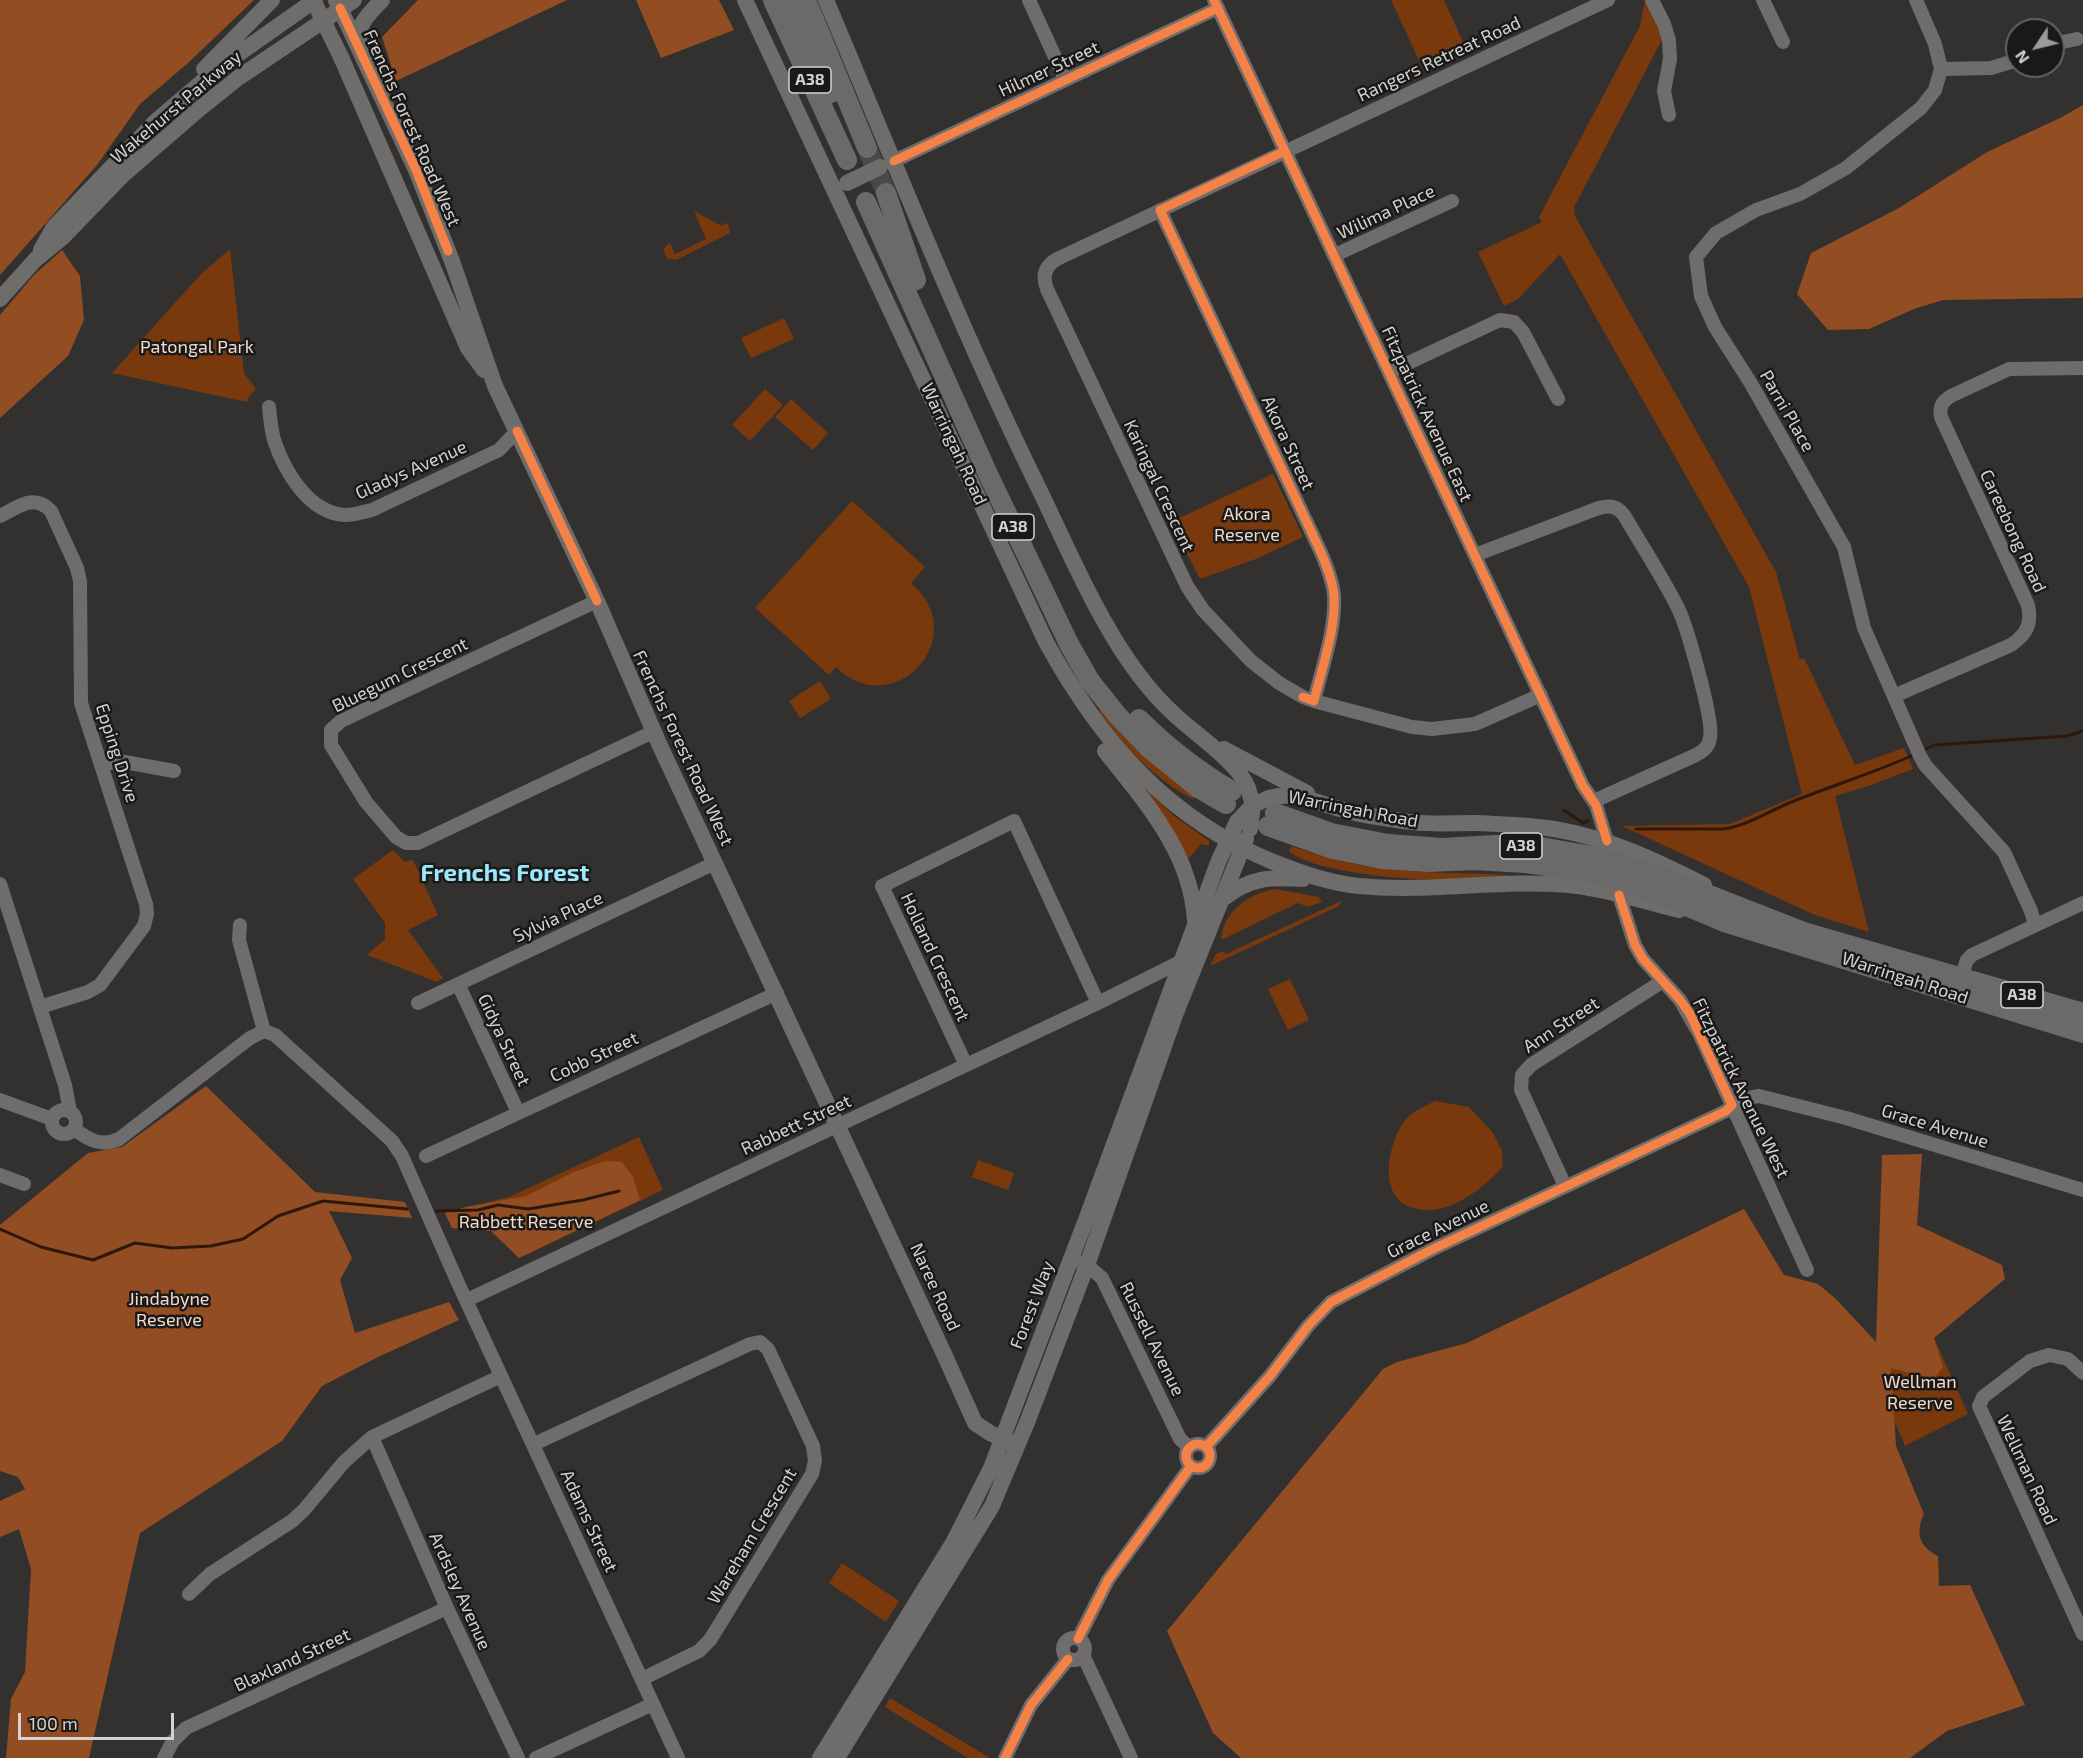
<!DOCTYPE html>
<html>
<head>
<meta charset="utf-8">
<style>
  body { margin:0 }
  #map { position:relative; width:2083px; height:1758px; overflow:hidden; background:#333130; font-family:"Exo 2",sans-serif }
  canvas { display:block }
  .north { position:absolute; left:2005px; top:18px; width:60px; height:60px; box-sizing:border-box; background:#1a1918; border:2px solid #656362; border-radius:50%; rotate:235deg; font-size:16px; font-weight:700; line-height:24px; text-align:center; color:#d5d3d2 }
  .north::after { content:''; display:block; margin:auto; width:21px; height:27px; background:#9c9a99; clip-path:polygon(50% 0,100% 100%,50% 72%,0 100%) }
  .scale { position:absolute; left:18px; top:1713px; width:156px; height:27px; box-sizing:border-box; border:3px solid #d5d3d2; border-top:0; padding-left:8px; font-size:18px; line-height:21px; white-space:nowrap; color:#d5d3d2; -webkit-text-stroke:4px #1a1918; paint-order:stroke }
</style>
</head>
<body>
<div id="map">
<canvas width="2083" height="1758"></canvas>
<div class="north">N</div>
<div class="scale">100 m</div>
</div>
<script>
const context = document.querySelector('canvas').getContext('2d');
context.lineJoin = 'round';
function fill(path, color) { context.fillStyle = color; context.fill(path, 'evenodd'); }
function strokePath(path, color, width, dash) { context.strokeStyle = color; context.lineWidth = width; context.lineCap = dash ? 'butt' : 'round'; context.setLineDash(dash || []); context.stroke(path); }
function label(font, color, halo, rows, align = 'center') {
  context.font = font + ' "Exo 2",sans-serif'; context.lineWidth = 5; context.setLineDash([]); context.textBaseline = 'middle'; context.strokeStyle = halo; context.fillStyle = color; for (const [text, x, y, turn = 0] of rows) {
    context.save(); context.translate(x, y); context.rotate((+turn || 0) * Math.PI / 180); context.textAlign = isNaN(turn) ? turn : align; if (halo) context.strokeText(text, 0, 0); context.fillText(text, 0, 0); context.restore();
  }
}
fill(new Path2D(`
  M1391,0H1444L1468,53L1425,73Z
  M1645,0L1664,36L1574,207L1575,216L1776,572L1800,660L1804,658L1855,765L1904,748L1913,769L1865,787L1835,796L1869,932L1815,915L1622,826L1730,824L1802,794L1749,587L1560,254L1518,299L1504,306L1478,252L1542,222L1539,217L1640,26Z
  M694,211L722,226L724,223L728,224L730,233L676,260L667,258L663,249L670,243L675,254L706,239Z
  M230,249L244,373L256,389L250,395L247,402L112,373L201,274Z
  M784,318L794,339L751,358L741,338Z
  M765,389L783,405L750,441L732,425Z
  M791,399L828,433L813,450L775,417Z
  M1273,474L1303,537L1256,559L1200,579L1171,522Z
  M852,501L925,567L911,583C974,636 894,724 836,667L829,675L755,608Z
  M820,681L831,699L800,718L789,701Z
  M1102,707L1196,795L1193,799C1153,778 1124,747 1099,711Z
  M1135,780L1173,815L1209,841V846L1201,844L1190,857L1185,859Z
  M1291,846C1319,855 1348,864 1377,868C1421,873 1465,873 1508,875V880C1453,880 1400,881 1346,871C1326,867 1306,863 1289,852Z
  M393,850L405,862L413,860L438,915L408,930L443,978L437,982L367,955L385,939V923L353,879Z
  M1275,889L1319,897L1322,902L1308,907L1298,903L1223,939L1221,938C1224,911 1250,893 1275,889Z
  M1341,901L1339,906L1210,966L1216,954L1223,951L1226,954Z
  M1290,979L1309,1020L1288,1030L1268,989Z
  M1435,1101L1469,1107L1493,1133L1502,1151L1503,1166C1483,1190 1440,1223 1406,1205C1377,1190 1390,1137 1407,1118C1414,1110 1426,1106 1435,1101Z
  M639,1137L663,1190L519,1258L491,1231L452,1228L445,1213L509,1197Z
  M978,1160L1014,1173L1008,1190L972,1177Z
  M1934,1338L1968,1414L1905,1446L1871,1367Z
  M842,1563L899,1601L886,1622L829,1583Z
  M890,1698L990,1758H968L885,1707Z`), '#79390c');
fill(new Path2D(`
  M0,0H254L188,63L140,104L97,165L0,275Z
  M418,0H567L396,81L382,37Z
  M636,0H719L734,30L661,58Z
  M2083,105V298L1943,300L1914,309L1869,329L1828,330L1797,294L1811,253L1899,208L1987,152L2060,118Z
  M62,250L80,276L84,320L68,356L0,418V315L34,275Z
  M206,1086L315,1192L405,1202L412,1218L329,1211L352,1258L340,1280L355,1333L449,1302L459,1320L378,1357L322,1386L282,1441L140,1533L89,1758H6L11,1699L25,1672L31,1569L19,1529L0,1537V1501L25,1489L18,1477L0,1471V1225L88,1153L122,1147Z
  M1922,1154L1917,1225L2002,1265L2005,1279L1934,1338L1943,1367L1934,1379L1891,1368L1896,1446L1924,1514C1915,1532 1919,1547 1938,1556L1939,1586L1970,1585L2025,1705L1947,1731L1910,1758H1241L1213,1733L1167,1631L1383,1369L1397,1362L1467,1343L1744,1209L1784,1275L1818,1284L1836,1299L1876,1342L1882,1155Z
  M605,1161L622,1162L633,1177L640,1200L519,1258L491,1231L452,1228L445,1213L466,1207L526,1196L574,1172Z`), '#934d23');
strokePath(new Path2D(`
  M1922,751L1934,745L2067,736L2083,731
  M1564,810L1583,823L1588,821
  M1636,829H1724C1749,825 1771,810 1794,801C1834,785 1876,772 1916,754
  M436,1211L478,1210L498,1205L528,1209L583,1200L619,1191
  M0,1229L41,1247L93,1260L135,1243L172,1248L211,1246L243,1239L278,1216L323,1201L407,1209`), '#2f180a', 3);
strokePath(new Path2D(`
  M867,148L886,193`), '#4b4948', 20, [20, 10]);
strokePath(new Path2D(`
  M1029,0L1065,79
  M1214,0L1583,786L1596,805L1607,841
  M1652,0L1664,24L1669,40L1670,59L1664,91L1669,115
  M1763,0L1783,42
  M1916,0L1935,44L1941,69L1935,90L1921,108L1846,168L1800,194L1756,210L1716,233L1696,257L1701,296L1715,327L1750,382L1844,547L1864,628L1920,756L1925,765L2004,852L2031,911L2035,925
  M2053,44L2077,39
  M1941,69L1991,68L2017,60
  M894,161L1218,8
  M1160,210L1318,546C1325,561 1332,578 1334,595C1336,630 1322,667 1314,701
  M1335,255L1452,201
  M1389,372L1500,320L1514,322L1523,332L1558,399
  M269,407C270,418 271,429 274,440C284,470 308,513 345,515C354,515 363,512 372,510L499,450L517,431
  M0,516C18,507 34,493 51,511L77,568L80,581L81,703L146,904L147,914L144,926L100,985L88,992L40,1007
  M1475,555L1596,509C1608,505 1616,505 1624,515C1642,546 1662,576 1678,608C1687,627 1714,720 1710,738C1709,747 1703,751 1696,755L1594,801
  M597,601L341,721L331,730V745L366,802L396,837L406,843H418L653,732
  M1541,695L1475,724L1432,729L1412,727L1314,701L1303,697L1279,683L1251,661L1203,610L1187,586L1047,289C1042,276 1045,266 1057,259L1608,0
  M1894,696L2011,645C2027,634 2032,624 2028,605L1941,417C1939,406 1942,402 1951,396L2009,369L2083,368
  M102,765L119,761L174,771
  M0,884L65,1085L70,1111
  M1619,895L1635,945L1643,959L1680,1000L1700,1035L1807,1270
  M240,925L239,940L264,1031
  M1961,977L1967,960L1972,955L2083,903
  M458,984L518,1112
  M418,1003L715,863
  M966,1065L882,886L1014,821L1098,1003
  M0,1100L52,1119
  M52 1122a12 12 0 1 1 24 0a12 12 0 1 1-24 0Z
  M74,1129C89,1140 101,1147 119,1139L250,1038L264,1031L275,1035L392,1141L402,1156L458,1283L678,1758
  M426,1156L777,993
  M0,1175L24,1184
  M1565,1186L1521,1090L1522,1075L1531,1065L1663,981
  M1070,1259L1087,1265L1102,1278L1180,1439L1189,1447
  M467,1300L1098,1003L1184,960
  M2083,1373L2068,1359L2049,1355L2030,1361L1983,1397L1979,1406L2083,1634
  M372,1437L447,1608L518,1758
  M1186 1456a12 12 0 1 1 24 0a12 12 0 1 1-24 0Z
  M534,1444L750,1344L760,1342L768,1349L813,1446L815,1461L812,1474L710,1640L699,1651L642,1679
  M1206,1447L1270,1376L1308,1326L1331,1302L1433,1249L1726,1111C1736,1101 1745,1098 1759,1096L1846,1118L2083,1190
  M189,1594L210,1574L292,1521L304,1510L344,1462L372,1437L501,1376
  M1063 1649a11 11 0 1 1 22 0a11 11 0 1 1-22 0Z
  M1078,1639L1108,1580L1191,1466
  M1083,1655L1131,1758
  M164,1758L173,1741L186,1728L447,1608
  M536,1758L653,1704
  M1005,1758L1031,1705L1068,1659`), '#6e6c6c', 14);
strokePath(new Path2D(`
  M313,0L341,57L468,348L484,370
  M336,0L416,170L452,261L495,386L597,601L661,748L945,1356L975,1423L990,1433L1017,1446
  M745,0L1046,642C1101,742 1168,820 1276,863C1304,874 1330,883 1359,886C1432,893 1504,878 1577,886C1611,890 1645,902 1679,910
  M826,0C896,166 962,333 1042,495C1062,537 1081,581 1104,621C1123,655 1146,689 1175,715C1196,735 1238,762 1248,788
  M360,44C355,25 370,13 382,0
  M204,69L272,0
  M41,250L54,227L156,121L217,69L315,0
  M0,299L36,259L63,237L123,175L198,110L238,78L354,0
  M1224,749L1307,793
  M1105,751C1146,803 1191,852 1195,921
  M1269,798C1295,791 1315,802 1340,809C1360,815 1382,818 1403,821C1425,825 1449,823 1472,823C1498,824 1527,825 1554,829C1608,838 1655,860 1704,885
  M1224,898C1251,877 1270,877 1303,879
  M820,1758L953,1543L991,1468L1087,1217L1219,860L1237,822
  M837,1758L992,1506L1028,1420L1087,1265L1175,1015L1246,839`), '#6e6d6c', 16);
strokePath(new Path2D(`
  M773,0L847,160
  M788,0L831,93
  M806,0L867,148
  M886,193L916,280
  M866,202L987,472L1069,644L1090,681L1118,716L1150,749L1197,787L1226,804
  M1139,719C1167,747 1198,771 1232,791
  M1275,813L1331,833L1388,844L1442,848L1496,845L1541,847L1603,858L1671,880L1804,932L2083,1013
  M1268,826L1333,849L1382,859L1428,862L1474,860L1525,863L1587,871L1648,890L1727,923L2083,1033`), '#6b6a6a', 20);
strokePath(new Path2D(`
  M847,183L880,167
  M1248,788L1253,805L1250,829
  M1237,822L1253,805L1269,798`), '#6e6d6c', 16);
strokePath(new Path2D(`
  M1214,0L1583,786L1596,805L1607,841
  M340,8L416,170L448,251
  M1285,151L1160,210L1318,546C1325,561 1332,578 1334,595C1336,630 1322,667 1314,701L1303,697
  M894,161L1218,8
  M517,431L597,601
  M1186 1456a12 12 0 1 1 24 0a12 12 0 1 1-24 0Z
  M1206,1447L1270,1376L1308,1326L1331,1302L1433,1249L1726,1111L1732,1105L1690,1014L1680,1000L1643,959L1635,945L1619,895
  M1078,1639L1108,1580L1191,1466
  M1005,1758L1031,1705L1068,1659`), '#f48246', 9);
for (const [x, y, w] of [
  [810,80,42],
  [1013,527,42],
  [1521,846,42],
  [2022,995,42]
]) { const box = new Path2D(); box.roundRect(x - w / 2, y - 13, w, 26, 4.5); context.fillStyle = '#1a1918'; context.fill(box); strokePath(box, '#d5d3d2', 1.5); }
label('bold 16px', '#d5d3d2', null, [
  ["A38",810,80],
  ["A38",1013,527],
  ["A38",1521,846],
  ["A38",2022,995]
]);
label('18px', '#d5d3d2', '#1a1918', [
  ["Rangers Retreat Road",1439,59,-25],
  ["Hilmer Street",1049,69,-25],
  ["Wakehurst Parkway",176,107,-40],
  ["Frenchs Forest Road West",412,128,66],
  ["Wilima Place",1386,212,-25],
  ["Parni Place",1787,411,60],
  ["Fitzpatrick Avenue East",1427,414,65],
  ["Akora Street",1288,443,65],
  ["Warringah Road",954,444,65],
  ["Gladys Avenue",411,470,-24],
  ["Karingal Crescent",1159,486,65],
  ["Careebong Road",2013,531,65],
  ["Bluegum Crescent",400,675,-26],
  ["Frenchs Forest Road West",683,748,65],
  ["Epping Drive",117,753,72],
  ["Warringah Road",1353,809,11],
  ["Sylvia Place",558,917,-25],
  ["Holland Crescent",935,957,65],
  ["Warringah Road",1905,978,18],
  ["Ann Street",1561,1025,-33],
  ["Gidya Street",504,1040,65],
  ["Cobb Street",594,1057,-25],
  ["Fitzpatrick Avenue West",1741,1088,64],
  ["Rabbett Street",796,1125,-25],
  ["Grace Avenue",1935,1126,17],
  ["Grace Avenue",1438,1229,-26],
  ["Naree Road",935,1287,65],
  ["Forest Way",1032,1305,-69],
  ["Russell Avenue",1152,1339,64],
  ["Wellman Road",2027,1470,65],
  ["Adams Street",589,1521,65],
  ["Wareham Crescent",752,1536,-59],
  ["Ardsley Avenue",460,1591,66],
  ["Blaxland Street",292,1660,-25]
]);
label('18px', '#f0d9cd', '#1a1918', [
  ["Patongal Park",197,347],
  ["Akora",1247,514],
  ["Reserve",1247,535],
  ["Rabbett Reserve",526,1222],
  ["Jindabyne",169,1299],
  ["Reserve",169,1320],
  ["Wellman",1920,1382],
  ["Reserve",1920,1403]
]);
label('bold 24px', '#9be8fc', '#1a1918', [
  ["Frenchs Forest",505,873]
]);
</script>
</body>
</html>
